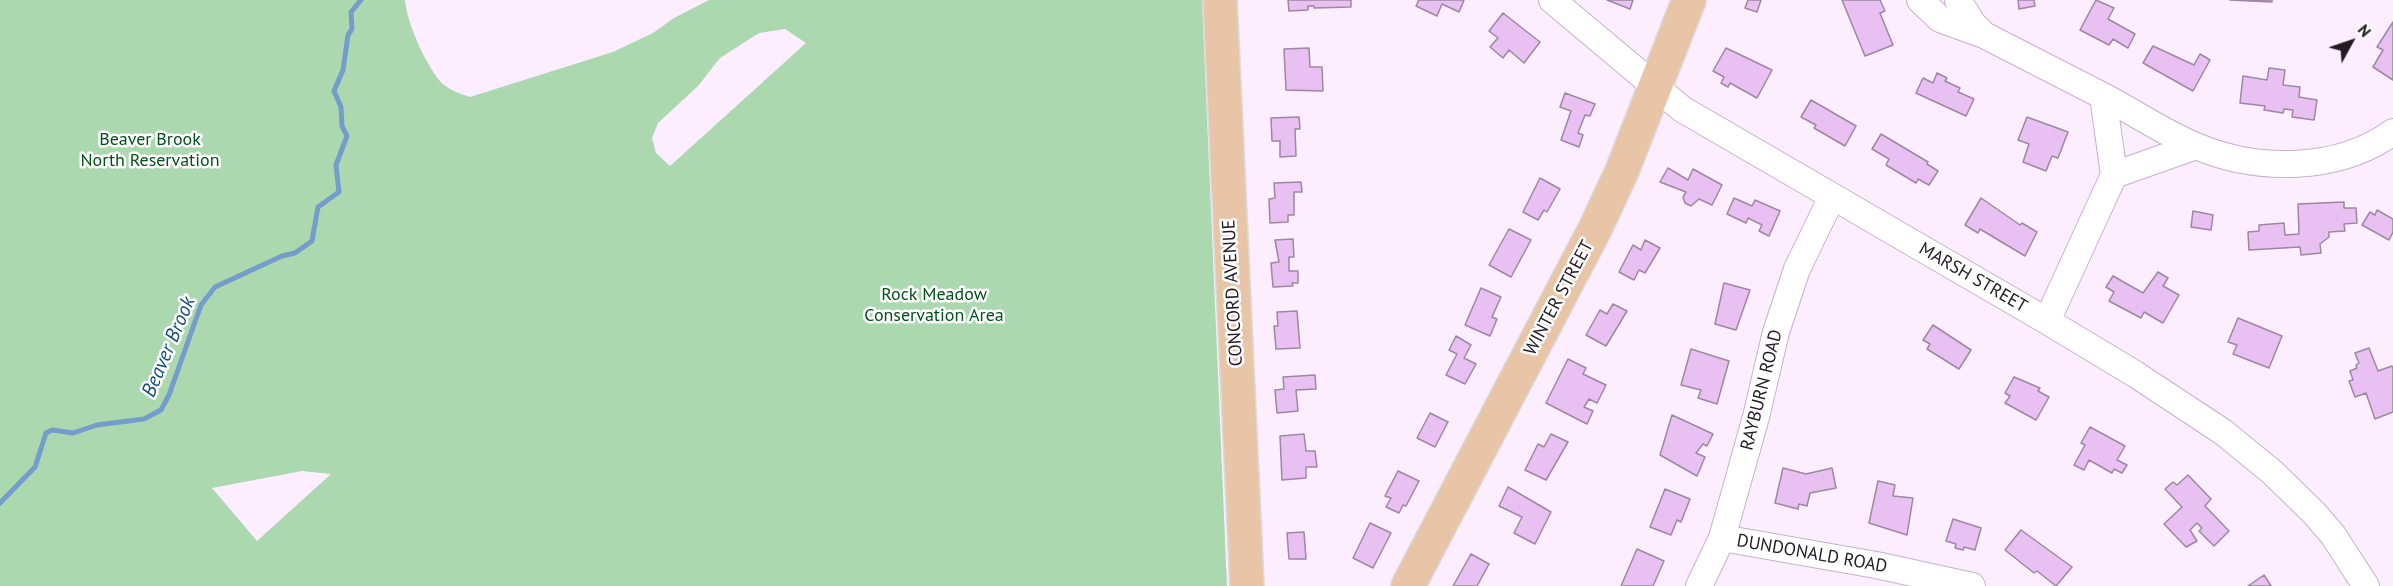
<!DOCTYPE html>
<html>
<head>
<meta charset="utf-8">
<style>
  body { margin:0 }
  #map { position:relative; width:2393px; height:586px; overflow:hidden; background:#fcedff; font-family:"PT Sans",sans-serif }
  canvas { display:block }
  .north { position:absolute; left:2321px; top:12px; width:60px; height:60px; -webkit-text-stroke:4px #fff; paint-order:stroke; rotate:50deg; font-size:16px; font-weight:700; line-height:24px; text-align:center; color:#231a25 }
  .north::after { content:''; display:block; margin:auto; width:21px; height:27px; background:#231a25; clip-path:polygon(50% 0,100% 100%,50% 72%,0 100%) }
</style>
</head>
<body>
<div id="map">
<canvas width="2393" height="586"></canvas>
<div class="north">N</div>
</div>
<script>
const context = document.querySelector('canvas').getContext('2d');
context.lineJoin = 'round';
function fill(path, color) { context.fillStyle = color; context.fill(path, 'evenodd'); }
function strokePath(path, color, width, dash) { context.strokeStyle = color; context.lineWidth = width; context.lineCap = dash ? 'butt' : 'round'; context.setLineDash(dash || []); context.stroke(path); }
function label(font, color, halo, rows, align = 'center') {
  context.font = font + ' "PT Sans",sans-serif'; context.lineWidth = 5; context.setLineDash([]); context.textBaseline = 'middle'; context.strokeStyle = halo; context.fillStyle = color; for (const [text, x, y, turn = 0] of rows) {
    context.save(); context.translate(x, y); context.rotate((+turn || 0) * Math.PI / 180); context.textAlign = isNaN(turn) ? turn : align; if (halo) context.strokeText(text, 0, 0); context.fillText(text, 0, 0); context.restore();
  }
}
fill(new Path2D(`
  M0,0H405C406,21 428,71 444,85C452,91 461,94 470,97L613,52L653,33L674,18L709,0H1202L1227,586H0ZM785,29L806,43L670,166L656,153L652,138L658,123L698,86L720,58L759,33ZM302,471L331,474L257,541L212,488Z`), '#abd8af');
strokePath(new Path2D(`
  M0,503L35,467L46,433L52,430L73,433L97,425L144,419L161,410L169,395L201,305L215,287L282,256L295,253L312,241L318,207L339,192L336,165L347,136L342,126L341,107L334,91L343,70L348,35L352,29L351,12L361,0`), '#759dcb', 5);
const building = new Path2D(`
  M1288,0H1351V7L1314,8V6H1308V10L1289,11Z
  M1419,0H1418H1464L1459,12L1442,4L1437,16L1416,6Z
  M1607,0H1633L1630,9Z
  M1748,0H1761L1757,12L1745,8Z
  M1842,0H1880L1885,11L1880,13L1893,45L1865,56Z
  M2018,0H2034L2035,6L2019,9Z
  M2096,0L2114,8L2108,19L2135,34L2128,48L2113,39L2109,45L2080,30Z
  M2230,0H2272V2Z
  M1503,13L1540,42L1524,63L1509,50L1503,58L1490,47L1498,38L1489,31Z
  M2393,22V80L2373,67L2383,50L2377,47Z
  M2153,46L2194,65L2200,54L2210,60L2193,91L2143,63Z
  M1309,48L1310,67H1322L1323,91L1286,90L1284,49Z
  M1726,48L1772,70L1757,98L1730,83L1728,87L1721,83L1724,77L1713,71Z
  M2269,68L2285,70L2283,85L2300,87L2299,97L2317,100L2314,120L2292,117L2293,110L2284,109L2283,113L2264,110L2265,106L2240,103L2243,76L2267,80Z
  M1937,73L1947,78L1945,81L1960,88L1958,92L1974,99L1966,116L1916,93L1923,78L1933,83Z
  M1565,93L1595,104L1590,116L1585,115L1578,133L1583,135L1579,147L1561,140L1571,111L1560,107Z
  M1811,100L1856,126L1845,146L1814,128L1816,125L1801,117Z
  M1299,117L1300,129H1295L1296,156L1280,157V141H1272L1271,118Z
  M2027,117L2068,132L2058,158L2052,156L2046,171L2023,162L2029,144L2018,140Z
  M1881,134L1928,162L1927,164L1938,171L1929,185L1918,179L1916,183L1886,165L1889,159L1872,149Z
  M1668,168L1688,180L1693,169L1722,185L1712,205L1699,199L1691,206L1685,203L1683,197L1686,192L1660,182Z
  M1540,178L1560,189L1547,212L1544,210L1538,220L1523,212Z
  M1301,182L1302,192H1294V215H1288V222L1270,223L1269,199L1275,198L1274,183Z
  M1734,198L1752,206L1755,200L1780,211L1769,236L1759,231L1762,225L1748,218L1746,223L1727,214Z
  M1981,198L2020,225L2022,223L2037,232L2025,256L1980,229L1978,233L1965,225Z
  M2344,202V208H2356L2357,223L2344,224L2345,231L2329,232V237L2320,244L2321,253L2301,255L2300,247L2249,250L2248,232L2259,231V225L2284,223L2285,235L2299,234L2298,204Z
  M2377,210L2393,219V232L2389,240L2362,225L2370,212L2375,215Z
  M2193,211L2213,215L2211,230L2191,227Z
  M1509,229L1531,240L1511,277L1489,265Z
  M1293,239L1294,257H1289V271H1298V283H1292L1293,286L1273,287L1271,263L1279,262L1275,240Z
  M1645,240L1660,248L1645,273L1639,270L1634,280L1619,272L1633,245L1641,250Z
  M2158,272L2168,278L2163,286L2179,295L2163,323L2144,312L2141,318L2109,301L2114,292L2106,287L2113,276L2143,293Z
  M1724,283L1750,290L1736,330L1715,324Z
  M1481,288L1501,297L1492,317L1497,319L1490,336L1465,325Z
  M1613,304L1627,311L1606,346L1586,335L1600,310L1607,314Z
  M1297,311L1300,348L1276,349L1274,326H1278L1277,312Z
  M2238,318L2282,336L2269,368L2233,354L2237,345L2228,342Z
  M1933,325L1971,350L1959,369L1927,349L1930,344L1923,340Z
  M1456,336L1471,345L1464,358L1476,364L1465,384L1446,375L1457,354L1449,350Z
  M2369,348L2378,371L2392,366L2393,369V412L2375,419L2366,393L2355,397L2349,381L2353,380L2350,371L2357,368L2356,365L2359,363L2355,353Z
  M1691,349L1729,361L1717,404L1698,398L1701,390L1681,385Z
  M1568,359L1586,368L1583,374L1606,385L1597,403L1589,399L1584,407L1593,411L1587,424L1546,403Z
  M1315,375L1316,389L1296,390L1298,411L1277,413L1275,390L1284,389L1283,377Z
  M2014,377L2040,388L2038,391L2049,397L2036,420L2005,403L2010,396L2005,393Z
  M1430,413L1448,422L1435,447L1417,438Z
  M1672,415L1713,434L1707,446L1703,444L1696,453L1705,457L1697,476L1660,455Z
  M2090,427L2125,446L2117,460L2127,465L2122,473L2114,469L2112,473L2089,460L2084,470L2074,465L2085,445L2081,443Z
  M1304,434L1306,451H1315L1317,467H1306V478L1282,480L1280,436Z
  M1551,434L1568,442L1546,480L1525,470L1538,444L1544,447Z
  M1783,468L1806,474L1832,468L1836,488L1810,493L1807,506L1799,504L1798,509L1775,503Z
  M1398,471L1419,481L1406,506L1403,505L1399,513L1386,507L1391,498L1385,496Z
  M2188,475L2211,499L2205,506L2229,531L2214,546L2199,531L2202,528L2197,523L2190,530L2197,541L2186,547L2164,524L2182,507L2165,489L2173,482L2177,485Z
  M1878,481L1895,485L1893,496L1913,498L1907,535L1869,523Z
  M1508,487L1551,512L1535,544L1514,533L1522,517L1499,506Z
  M1665,489L1690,499L1681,522L1677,520L1671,535L1650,527Z
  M1953,519L1981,528L1975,550L1964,547L1963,550L1955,548L1956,544L1946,541Z
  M1370,523L1391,533L1373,568L1353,558Z
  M2021,530L2072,567L2056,586L2037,571L2034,573L2005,550Z
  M1304,532L1306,559H1289L1287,533Z
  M1637,549L1664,561L1653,586H1621Z
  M1471,554L1489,564L1477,586H1453Z
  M2264,575L2271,586H2248Z`);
fill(building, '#e9c0f2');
strokePath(building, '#9d87a2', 1.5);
const minor = new Path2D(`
  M1552,0L1682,109L2047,321L2135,374L2223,432L2272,472L2314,513L2333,535L2366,586
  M1920,0L1940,19L1984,35L2103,96L2114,175L2047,321
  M1958,0L1973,24L1984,35
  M2103,96C2134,112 2164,133 2196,146C2257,172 2338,172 2393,132
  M2114,175L2196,146
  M1722,538L1876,565L1972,586
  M1699,586L1722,538L1756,417L1776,332L1797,269L1832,197`);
const major = new Path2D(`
  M1220,0L1247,586
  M1408,586L1595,229L1622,171L1689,0`);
strokePath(minor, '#c7b0cc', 28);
strokePath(major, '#dcdadc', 36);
strokePath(minor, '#fff', 26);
strokePath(major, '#e9c5a7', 33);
label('18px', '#005019', '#fff', [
  ["Beaver Brook",150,140],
  ["North Reservation",150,161],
  ["Rock Meadow",934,295],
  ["Conservation Area",934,316]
]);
label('18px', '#231a25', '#fff', [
  ["MARSH STREET",1973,278,30],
  ["CONCORD AVENUE",1233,293,-93],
  ["WINTER STREET",1559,298,-62],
  ["RAYBURN ROAD",1762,390,-76],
  ["DUNDONALD ROAD",1812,554,10]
]);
label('italic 20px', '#114c85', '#fff', [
  ["Beaver Brook",169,347,-67]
]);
</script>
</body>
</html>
